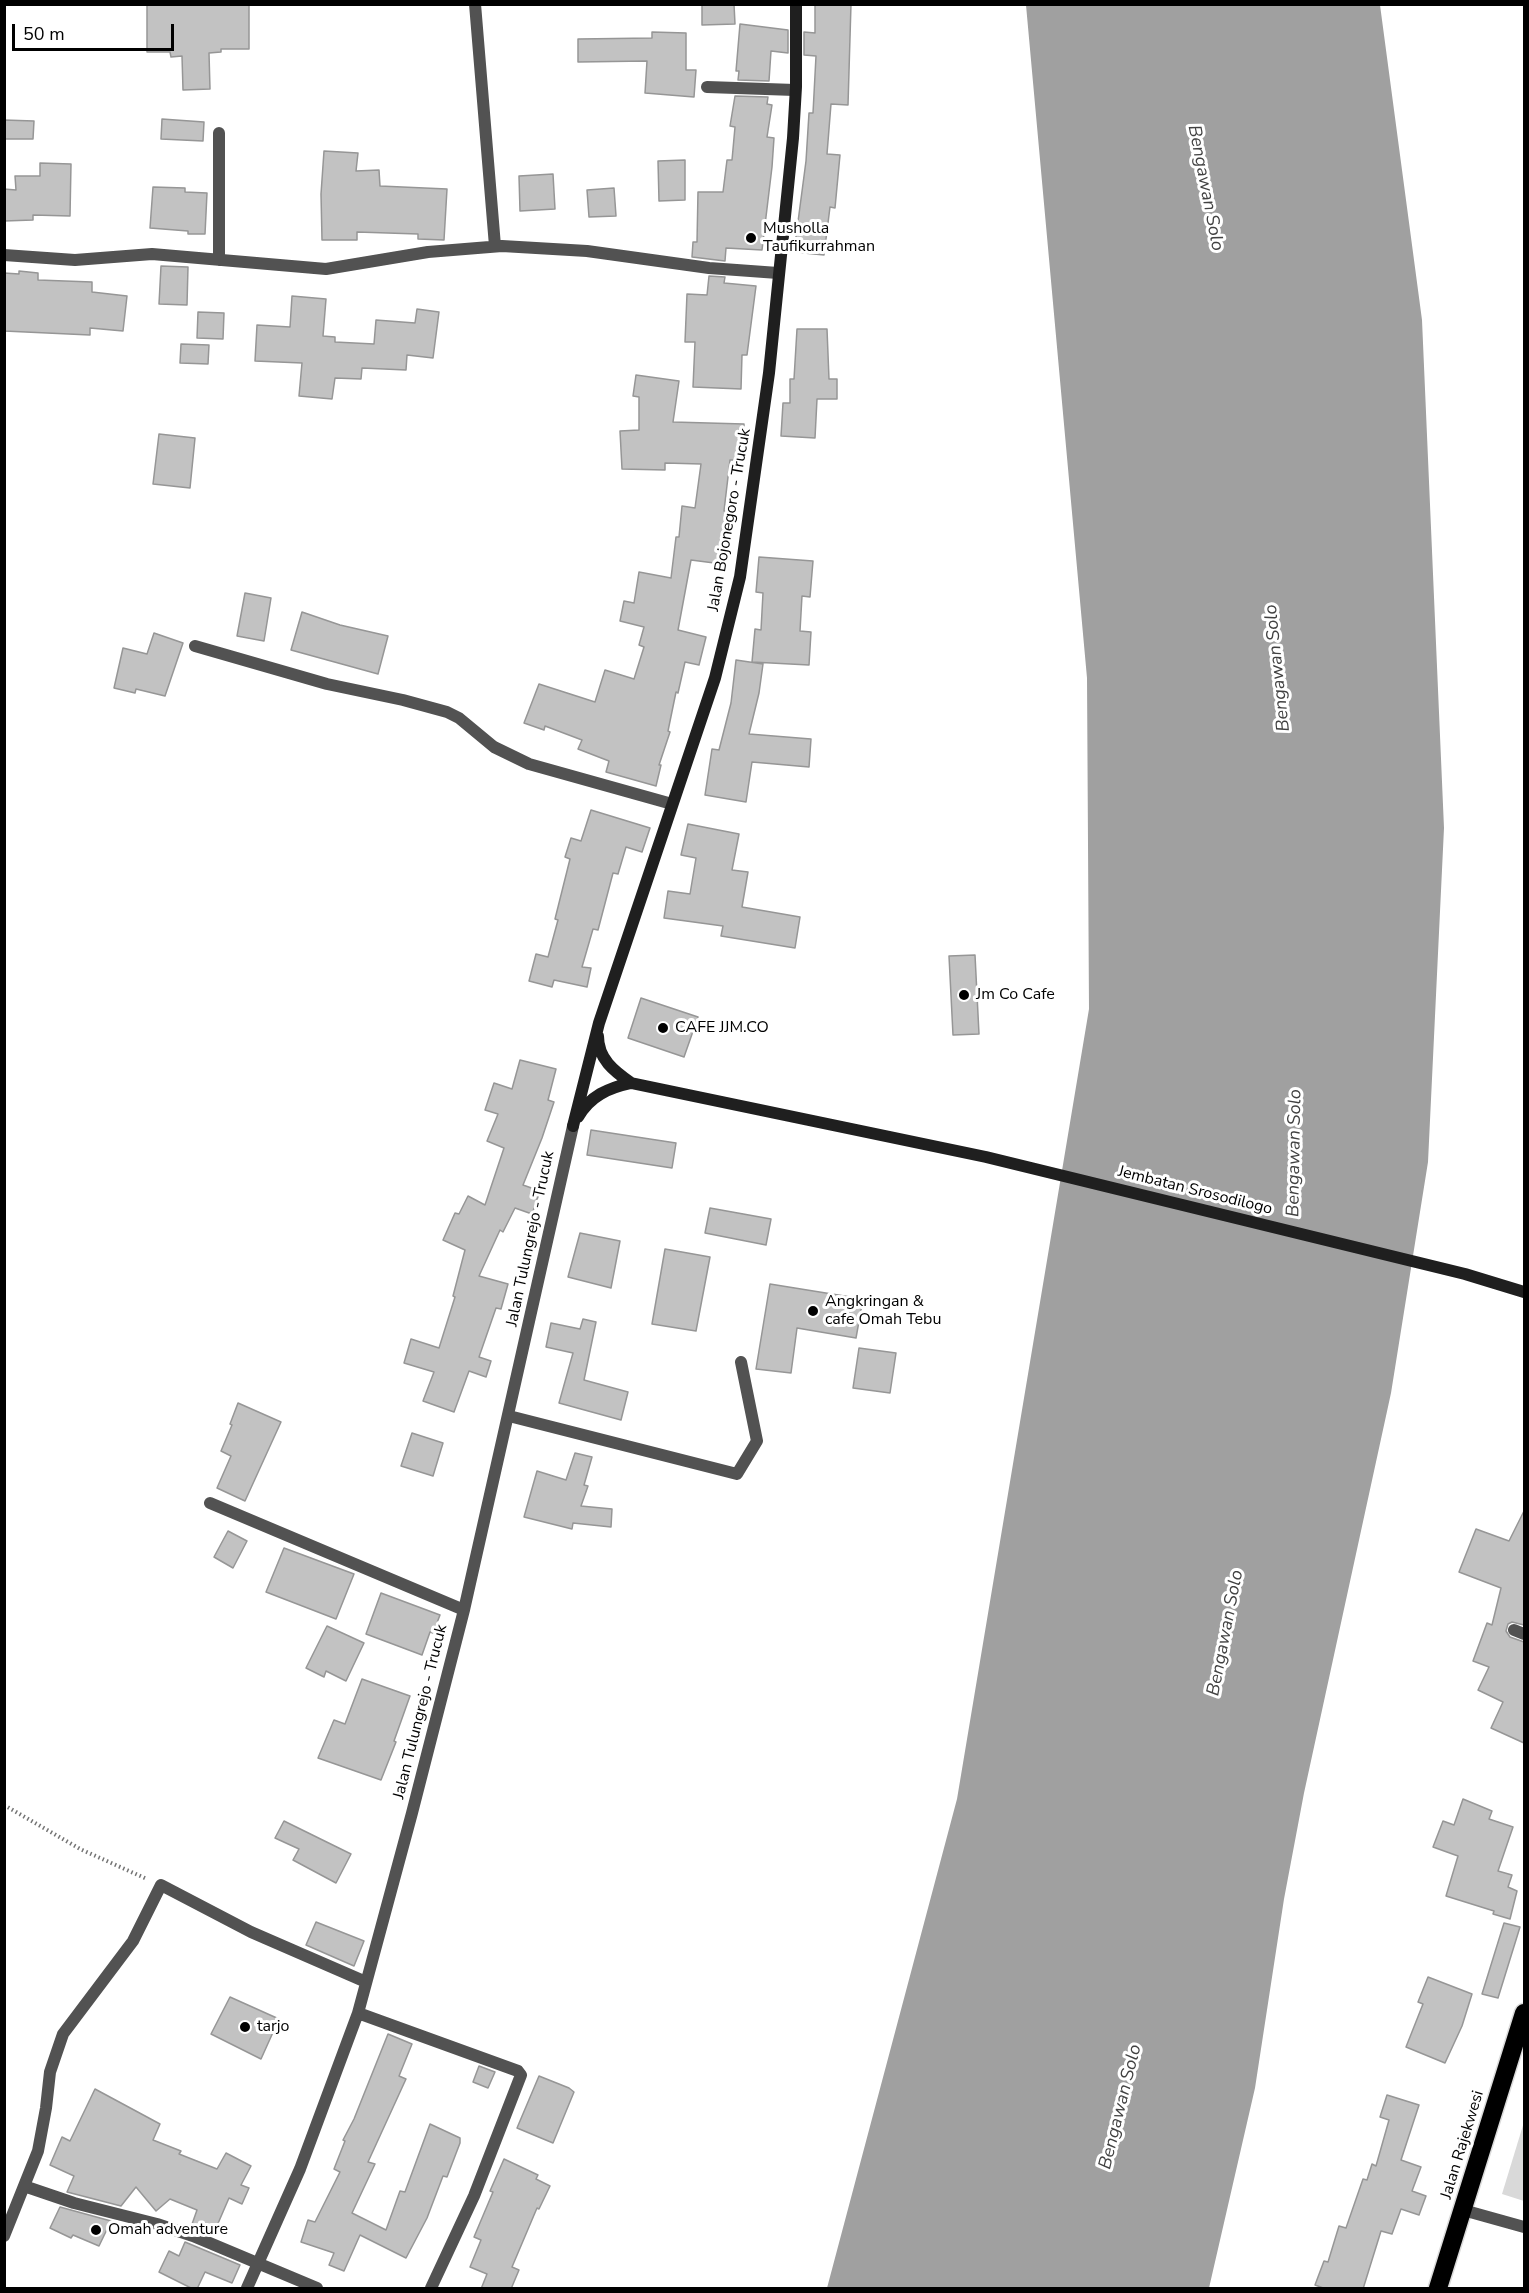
<!DOCTYPE html>
<html>
<head>
<meta charset="utf-8">
<style>
  body { margin:0 }
  #map { position:relative; width:1529px; height:2293px; overflow:hidden; background:#fff; font-family:"Nunito Sans",sans-serif }
  canvas { display:block }
  .frame { position:absolute; inset:0; border:6px solid #000; pointer-events:none }
  .scale { position:absolute; left:12px; top:24px; width:162px; height:27px; box-sizing:border-box; border:3px solid #000; border-top:0; padding-left:8px; font-size:18px; line-height:21px; white-space:nowrap; color:#000; -webkit-text-stroke:4px #fff; paint-order:stroke }
</style>
</head>
<body>
<div id="map">
<canvas width="1529" height="2293"></canvas>
<div class="frame"></div>
<div class="scale">50 m</div>
</div>
<script>
const context = document.querySelector('canvas').getContext('2d');
context.lineJoin = 'round';
function fill(path, color) { context.fillStyle = color; context.fill(path, 'evenodd'); }
function strokePath(path, color, width, dash) { context.strokeStyle = color; context.lineWidth = width; context.lineCap = dash ? 'butt' : 'round'; context.setLineDash(dash || []); context.stroke(path); }
function label(font, color, halo, rows, align = 'center') {
  context.font = font + ' "Nunito Sans",sans-serif'; context.lineWidth = 6; context.setLineDash([]); context.textBaseline = 'middle'; context.strokeStyle = halo; context.fillStyle = color; for (const [text, x, y, turn = 0] of rows) {
    context.save(); context.translate(x, y); context.rotate((+turn || 0) * Math.PI / 180); context.textAlign = isNaN(turn) ? turn : align; if (halo) context.strokeText(text, 0, 0); context.fillText(text, 0, 0); context.restore();
  }
}
fill(new Path2D(`
  M1524,2122V2201L1502,2194Z`), '#d9d9d9');
fill(new Path2D(`
  M1026,5H1380L1422,320L1444,828L1428,1162L1391,1393L1304,1793L1284,1899L1255,2088L1209,2288H827L957,1799L1089,1009L1087,678Z`), '#a0a0a0');
const building = new Path2D(`
  M147,4H249V49H221V52L209,53L210,89L183,90L182,56L171,57L170,52H147Z
  M702,4H734L735,24L702,25Z
  M815,4H851L848,105L831,104L827,154L840,155L835,208L830,207L824,255L794,252L806,161L809,113H813L816,56L804,55V32L815,33Z
  M740,24L788,30V53L771,51L769,81L738,80L739,71H736Z
  M652,32L686,33V70H696L694,97L645,93L647,61L578,62V39L652,38Z
  M735,96L768,97L767,104L772,105L767,137L774,138L772,167L762,250L726,248L725,261L692,257L693,242H697L698,192H723L727,160H732L735,127L730,126Z
  M162,119L204,122L203,141L161,139Z
  M4,120L34,121L33,139H4Z
  M324,151L358,153L356,171L379,170L380,186L447,189L444,240L418,239V234L357,232V240H322L321,194Z
  M685,160V200L659,201L658,161Z
  M40,163L71,164L70,216L33,215V220L4,221V189L16,190L15,176H40Z
  M553,174L555,209L520,211L519,176Z
  M153,187L185,188V192L207,193L205,234H188V231L150,228Z
  M614,188L616,216L589,217L587,190Z
  M161,266L188,267L187,305L159,304Z
  M19,271L38,273V280L92,282V292L127,296L123,331L90,328V335L4,331V273L19,274Z
  M709,276L725,277L724,283L756,286L747,355H742L741,389L693,387L695,342H685L687,294L707,295Z
  M292,296L326,299L323,336L335,337V342L374,344L376,320L415,323L417,309L439,312L433,358L407,355L406,370L362,368L361,379L335,378L332,399L299,396L302,363L255,361L257,325L290,327Z
  M198,312L224,313L223,339L197,338Z
  M797,329H827L829,379H837V399H817L815,438L781,436L783,403H790V379H794Z
  M181,344L209,345L208,364L180,363Z
  M636,375L679,381L673,422L744,424V460H730L724,511H729L722,564L691,560L678,630L706,637L699,665L685,662L678,693L676,692L668,731L670,732L659,765H661L656,786L606,772L609,761L578,749L582,740L545,726L544,730L524,723L539,684L595,702L605,670L634,679L644,647L639,645L644,627L620,621L624,601L634,603L639,572L671,578L676,537H679L682,506L695,508L701,464L665,463V470L622,469L620,431L639,430V397L633,396Z
  M159,434L195,438L190,488L153,484Z
  M759,557L813,561L810,597L802,596L800,631L811,632L809,665L752,662L755,629L761,630L763,593L756,592Z
  M245,593L271,598L264,641L237,636Z
  M302,612L340,625L388,636L378,674L291,650Z
  M154,633L183,643L165,696L136,689L135,693L114,688L123,648L147,654Z
  M736,660L763,664L759,693L749,734L811,739L809,767L752,762L746,802L705,795L712,749L719,750L731,703Z
  M591,810L650,828L642,852L626,847L618,874L613,873L598,930L593,929L582,967L591,968L587,987L554,980L552,987L529,981L536,954L548,957L558,920L555,919L570,859L565,857L571,838L581,841Z
  M688,824L739,834L732,870L748,872L742,907L800,917L795,948L721,936L723,926L664,918L668,891L690,894L696,858L681,855Z
  M975,955L979,1034L953,1035L949,956Z
  M641,998L698,1017L684,1057L628,1038Z
  M520,1060L556,1069L548,1100L554,1102L542,1138L523,1185L540,1191L532,1214L515,1208L503,1232L500,1230L479,1276L508,1284L501,1309L496,1308L479,1357L491,1361L486,1377L469,1371L454,1412L423,1401L434,1372L404,1363L411,1339L439,1348L455,1297L453,1296L465,1250L443,1240L455,1213L459,1214L468,1196L485,1205L504,1148L487,1141L498,1114L485,1110L494,1083L512,1089Z
  M591,1130L676,1143L672,1168L587,1155Z
  M710,1208L771,1219L766,1245L705,1233Z
  M580,1233L620,1241L611,1288L568,1277Z
  M665,1249L710,1257L696,1331L652,1324Z
  M770,1284L863,1299L856,1338L797,1328L791,1373L756,1369Z
  M583,1319L596,1322L584,1380L628,1392L621,1420L559,1403L573,1353L546,1347L551,1323L580,1329Z
  M859,1348L896,1353L890,1393L853,1388Z
  M238,1403L281,1422L245,1501L217,1488L231,1456L221,1451L232,1425L230,1424Z
  M412,1433L443,1443L433,1476L401,1466Z
  M575,1453L592,1457L584,1485L588,1486L581,1506L612,1509L611,1527L573,1523L572,1529L524,1517L537,1471L566,1480Z
  M1524,1511V1625L1512,1622L1508,1624L1506,1631L1510,1637L1524,1642V1743L1491,1728L1503,1702L1478,1690L1489,1667L1473,1661L1487,1623L1492,1625L1501,1588L1459,1572L1476,1529L1509,1541Z
  M228,1531L247,1541L233,1568L214,1557Z
  M284,1548L354,1574L336,1619L266,1592Z
  M381,1593L440,1615L433,1633L430,1632L422,1655L366,1634Z
  M327,1626L364,1643L346,1681L326,1671L324,1677L306,1668Z
  M362,1679L410,1696L394,1741L396,1742L381,1780L318,1758L334,1720L345,1724Z
  M1463,1799L1492,1811L1489,1819L1513,1827L1498,1871L1512,1875L1508,1887L1517,1891L1510,1919L1493,1914L1494,1911L1446,1896L1458,1856L1433,1847L1443,1821L1454,1825Z
  M284,1821L351,1854L336,1883L293,1860L299,1849L275,1838Z
  M316,1922L364,1941L354,1966L306,1945Z
  M1504,1923L1520,1927L1498,1998L1482,1994Z
  M1428,1977L1472,1994L1462,2026L1445,2063L1406,2047L1423,2004L1418,2002Z
  M230,1997L279,2019L261,2059L211,2034Z
  M388,2034L412,2044L399,2076L406,2079L368,2162L375,2164L352,2213L386,2230L400,2191L405,2192L430,2124L460,2138V2143L447,2177L443,2176L427,2218L406,2258L360,2235L344,2271L329,2265L334,2253L301,2242L308,2220L315,2222L340,2172L334,2169L345,2141L343,2140L354,2119Z
  M479,2066L495,2072L488,2088L473,2082Z
  M539,2076L569,2088L574,2092L553,2143L517,2128Z
  M95,2089L160,2124L153,2140L181,2151L179,2154L217,2169L226,2153L251,2166L241,2185L249,2188L242,2204L229,2198L213,2235L191,2227L197,2210L170,2199L156,2211L136,2187L121,2206L67,2192L74,2176L50,2165L62,2137L70,2141Z
  M1387,2095L1419,2105L1401,2160L1421,2167L1412,2191L1426,2196L1419,2215L1401,2209L1392,2234L1381,2231L1363,2289H1326L1315,2285L1324,2261L1328,2262L1339,2226L1346,2228L1363,2179L1367,2180L1372,2164L1376,2166L1389,2120L1380,2117Z
  M504,2159L538,2175L536,2179L550,2186L539,2209L537,2208L512,2267L519,2270L511,2289H481L487,2274L470,2267L481,2240L474,2237L493,2192L490,2191Z
  M60,2207L111,2221L99,2246L73,2235L71,2238L50,2228Z
  M185,2242L240,2265L232,2283L205,2272L197,2289H193L159,2272L169,2251L179,2256Z`);
fill(building, '#c2c2c2');
strokePath(building, '#969696', 1.5);
const highway = new Path2D(`
  M1438,2288L1524,2013`);
strokePath(highway, '#dbdbdb', 21);
strokePath(new Path2D(`
  M4,1805L80,1849L147,1879`), '#747474', 4, [1.5, 3]);
strokePath(new Path2D(`
  M707,87L795,90
  M1463,2210L1524,2227`), '#525252', 12);
strokePath(new Path2D(`
  M475,4L495,246
  M219,133V260
  M4,255L75,260L152,254L326,269L428,252L502,246L587,251L709,268L778,273
  M195,646L327,684L403,700L447,712L459,718L494,747L529,764L672,804
  M509,1416L737,1474L757,1441L741,1362
  M210,1503L464,1610
  M1514,1630L1524,1634
  M358,2013L518,2071L521,2075L474,2196L431,2288
  M24,2186L74,2203L157,2224L193,2236L317,2288
  M4,2236L38,2151L46,2108L50,2072L63,2034L133,1941L161,1885L251,1932L366,1982
  M247,2288L300,2169L358,2013L412,1813L464,1610L573,1126`), '#525252', 12);
strokePath(new Path2D(`
  M598,1036C598,1059 614,1071 631,1083L986,1157L1465,1274L1524,1292
  M578,1117C590,1096 608,1088 631,1083
  M573,1126L599,1023L715,678L740,577L769,373L793,138L796,87V4`), '#1f1f1f', 12);
strokePath(highway, '#000', 18);
for (const [x, y, r, color] of [
  [751,238,6,"#000"],
  [964,995,6,"#000"],
  [663,1028,6,"#000"],
  [813,1311,6,"#000"],
  [245,2027,6,"#000"],
  [96,2230,6,"#000"]
]) { const dot = new Path2D(); dot.arc(x, y, r, 0, 2 * Math.PI); context.fillStyle = color; context.fill(dot); strokePath(dot, '#fff', 2); }
label('16px', '#000', '#fff', [
  ["Musholla",763,229],
  ["Taufikurrahman",763,247],
  ["Jm Co Cafe",976,995],
  ["CAFE JJM.CO",675,1028],
  ["Angkringan &",825,1302],
  ["cafe Omah Tebu",825,1320],
  ["tarjo",257,2027],
  ["Omah adventure",108,2230]
], 'left');
label('16px', '#000', '#fff', [
  ["Jalan Bojonegoro - Trucuk",730,520,-80],
  ["Jembatan Srosodilogo",1195,1191,14],
  ["Jalan Tulungrejo - Trucuk",531,1239,-78],
  ["Jalan Tulungrejo - Trucuk",421,1712,-76],
  ["Jalan Rajekwesi",1463,2145,-73]
]);
label('italic 18px', '#414141', '#fff', [
  ["Bengawan Solo",1205,188,79],
  ["Bengawan Solo",1278,668,-96],
  ["Bengawan Solo",1295,1153,-89],
  ["Bengawan Solo",1226,1633,-79],
  ["Bengawan Solo",1121,2107,-76]
]);
</script>
</body>
</html>
